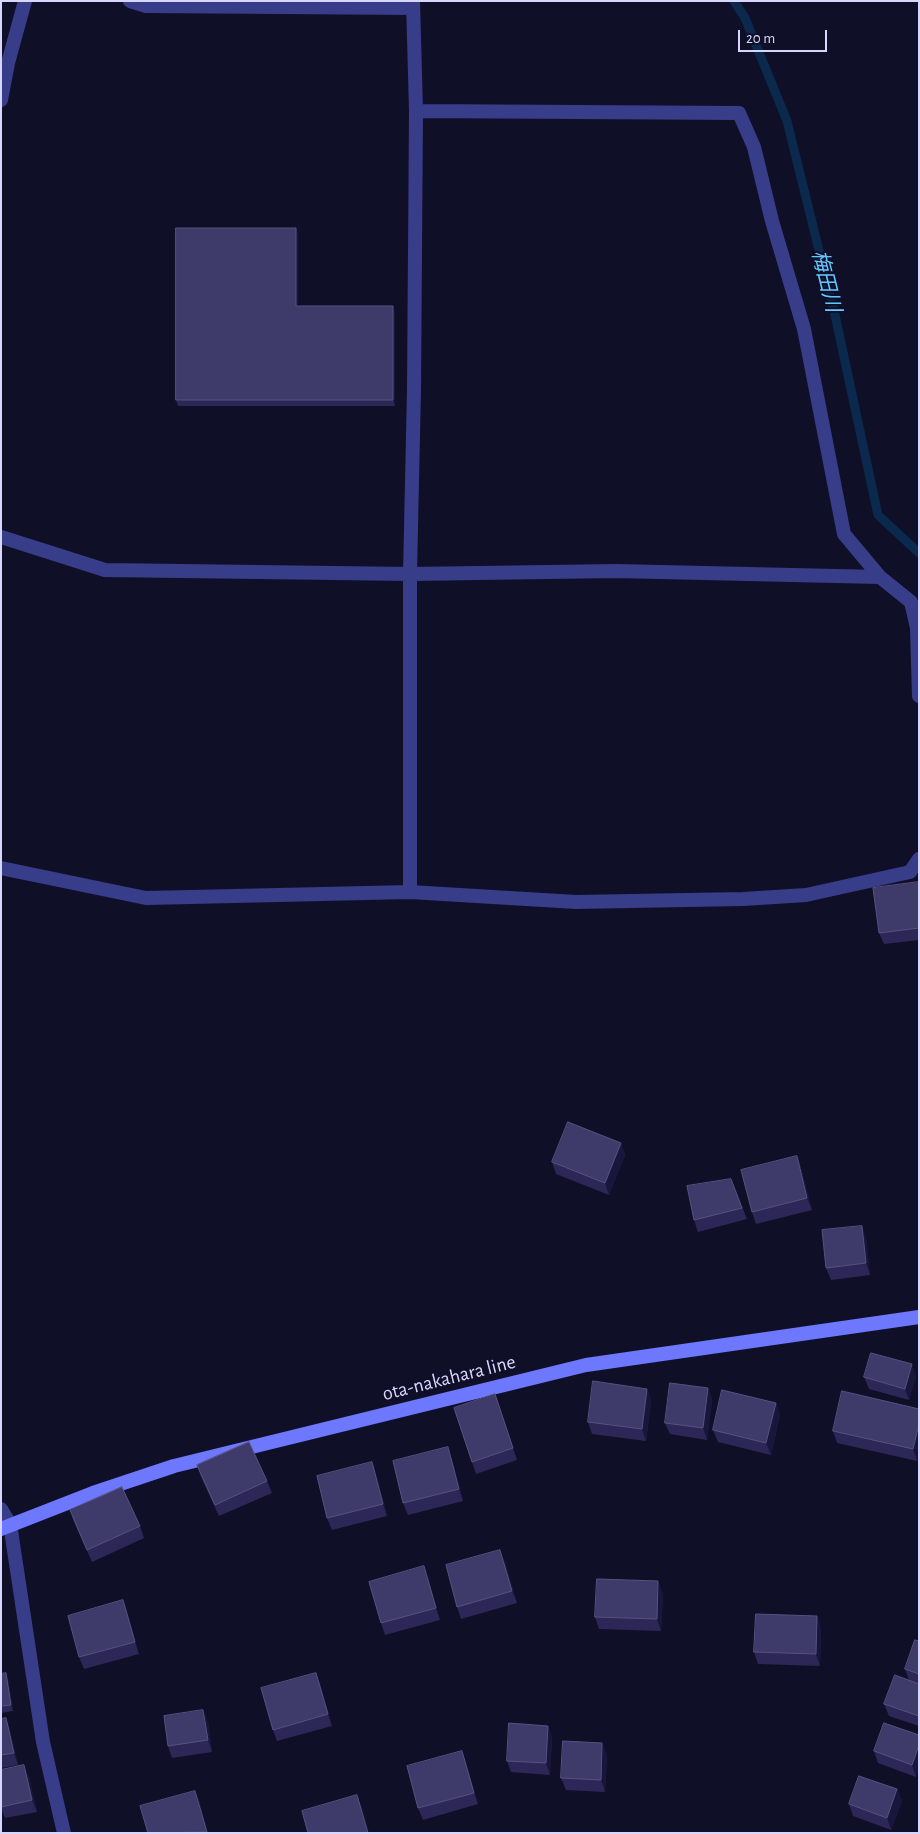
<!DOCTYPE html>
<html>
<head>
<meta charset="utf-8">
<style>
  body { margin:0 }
  #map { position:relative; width:920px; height:1834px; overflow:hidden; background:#100f28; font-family:"Alegreya Sans",sans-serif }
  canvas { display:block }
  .frame { position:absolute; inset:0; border:2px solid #d6d6ff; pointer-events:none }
  .scale { position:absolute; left:738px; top:30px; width:89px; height:22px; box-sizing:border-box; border:2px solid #d6d6ff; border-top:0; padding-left:6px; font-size:15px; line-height:18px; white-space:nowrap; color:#d6d6ff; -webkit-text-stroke:4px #100f28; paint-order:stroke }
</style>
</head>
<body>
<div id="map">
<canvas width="920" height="1834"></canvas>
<div class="frame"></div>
<div class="scale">20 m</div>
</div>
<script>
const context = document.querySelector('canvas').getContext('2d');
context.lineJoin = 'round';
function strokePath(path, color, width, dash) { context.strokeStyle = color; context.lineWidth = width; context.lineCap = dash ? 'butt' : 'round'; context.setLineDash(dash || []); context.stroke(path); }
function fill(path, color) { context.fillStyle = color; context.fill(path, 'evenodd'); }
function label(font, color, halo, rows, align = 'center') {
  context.font = font + ' "Alegreya Sans","Noto Sans JP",sans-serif'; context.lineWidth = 4; context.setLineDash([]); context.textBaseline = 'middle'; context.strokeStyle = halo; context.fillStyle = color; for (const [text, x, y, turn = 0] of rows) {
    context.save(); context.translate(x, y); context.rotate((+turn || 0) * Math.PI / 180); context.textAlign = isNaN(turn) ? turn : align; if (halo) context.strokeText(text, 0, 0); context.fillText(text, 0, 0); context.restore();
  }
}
strokePath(new Path2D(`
  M734,1L745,18L787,121L835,315L878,515L919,553`), '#0a294c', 9);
strokePath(new Path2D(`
  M130,1L146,6L413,8
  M1,100L8,63L25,1
  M416,111L739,113L754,147L772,221L804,329L844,534L880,577L911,602L917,628L919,696
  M1,537L105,570L410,574L616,571L880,577
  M1,868L146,898L410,892L576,902L743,899L806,895L910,872L919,859
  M410,892V574L414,390L416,111L413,1
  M1,1509L10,1524L43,1742L64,1833`), '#383d89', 14);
strokePath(new Path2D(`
  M1,1529L93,1493L174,1466L586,1365L919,1317`), '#6d78ff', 14);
fill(new Path2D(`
  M296,228L298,234V306L395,312V406H178L176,400Z
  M919,882V940L884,944L879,933Z
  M621,1143L625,1155L609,1195L556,1174L552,1162Z
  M797,1156L801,1168L812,1210L756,1224L752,1212Z
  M731,1179L747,1219L698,1232L694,1220Z
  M866,1238L870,1275L831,1280L826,1268Z
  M916,1376L909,1400L869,1389L864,1377Z
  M708,1388L712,1400L707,1440L670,1434L665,1423Z
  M647,1389L651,1400L646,1441L592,1434L588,1422Z
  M495,1394L517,1460L476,1474L472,1462Z
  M776,1403L780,1415L771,1455L718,1442L713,1430Z
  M919,1409L917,1461L837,1443L833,1431Z
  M452,1459L463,1501L408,1515L403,1503Z
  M372,1462L376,1474L387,1516L332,1530L327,1518Z
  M197,1465L267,1481L272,1493L219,1516L201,1477Z
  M70,1510L140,1526L144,1538L92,1562L74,1522Z
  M505,1562L517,1603L461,1619L457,1607Z
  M428,1578L440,1620L385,1635L381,1623Z
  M663,1593L661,1631L599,1629L595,1617Z
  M123,1600L127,1612L139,1654L84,1669L79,1657Z
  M817,1616L821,1628L820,1666L758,1664L754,1652Z
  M919,1641V1726L889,1716L884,1704L909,1680L905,1669Z
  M1,1665L2,1674L8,1679L13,1711L1,1713Z
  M320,1684L332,1726L277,1741L273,1730Z
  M6,1718L10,1730L18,1765L1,1768V1719Z
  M208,1722L212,1752L172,1758L168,1746Z
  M548,1726L552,1738L550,1775L511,1772L507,1761Z
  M919,1735L916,1777L878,1763L874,1751Z
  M602,1743L607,1755L605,1792L566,1790L561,1778Z
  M462,1751L466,1763L478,1804L423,1820L418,1808Z
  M1,1770L29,1777L37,1812L5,1818L1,1808Z
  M897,1789L902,1801L891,1830L853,1816L849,1804Z`), '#2c2757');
fill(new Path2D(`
  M296,228L298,234V312L296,306Z
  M393,306L395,312V406L393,400Z
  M621,1143L625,1155L609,1195L605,1183Z
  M797,1156L801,1168L812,1210L807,1198Z
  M862,1226L866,1238L870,1275L866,1263Z
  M912,1364L916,1376L909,1400L905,1389Z
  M708,1388L712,1400L707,1440L703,1428Z
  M647,1389L651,1400L646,1441L642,1429Z
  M776,1403L780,1415L771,1455L766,1443Z
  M919,1424V1455L917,1461L913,1449Z
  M448,1447L452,1459L463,1501L459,1489Z
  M372,1462L376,1474L387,1516L383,1504Z
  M500,1550L505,1562L517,1603L512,1591Z
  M424,1566L428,1578L440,1620L436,1608Z
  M658,1581L663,1593L661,1631L657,1619Z
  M123,1600L127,1612L139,1654L135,1642Z
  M817,1616L821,1628L820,1666L816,1654Z
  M6,1673L8,1679L13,1711L11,1705Z
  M316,1673L320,1684L332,1726L328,1714Z
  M203,1710L208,1722L212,1752L208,1740Z
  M6,1718L10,1730L18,1765L14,1753Z
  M548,1726L552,1738L550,1775L546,1763Z
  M602,1743L607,1755L605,1792L601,1780Z
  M919,1745V1769L916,1777L912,1765Z
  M462,1751L466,1763L478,1804L474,1793Z
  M24,1765L29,1777L37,1812L32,1800Z
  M897,1789L902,1801L891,1830L887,1818Z
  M195,1791L200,1802L208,1833L207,1832Z
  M357,1795L362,1807L369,1833H368Z`), '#19163c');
const building = new Path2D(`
  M176,228H296V306H393V400H176Z
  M919,882V928L879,933L873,888Z
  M568,1122L621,1143L605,1183L552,1162Z
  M797,1156L807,1198L752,1212L741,1170Z
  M731,1179L742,1208L694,1220L687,1186Z
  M862,1226L866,1263L826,1268L822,1230Z
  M871,1353L912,1364L905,1389L864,1377Z
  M593,1381L647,1389L642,1429L588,1422Z
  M670,1383L708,1388L703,1428L665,1423Z
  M722,1390L776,1403L766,1443L713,1430Z
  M842,1391L919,1409V1424L913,1449L833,1431Z
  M495,1394L513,1448L472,1462L454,1408Z
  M249,1442L267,1481L215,1505L197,1465Z
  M448,1447L459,1489L403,1503L393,1461Z
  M372,1462L383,1504L327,1518L317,1476Z
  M122,1487L140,1526L87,1550L70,1510Z
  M500,1550L512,1591L457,1607L446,1565Z
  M424,1566L436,1608L381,1623L369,1582Z
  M597,1579L658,1581L657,1619L595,1617Z
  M123,1600L135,1642L79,1657L68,1616Z
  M756,1614L817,1616L816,1654L754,1652Z
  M915,1640L919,1641V1674L905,1669Z
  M6,1673L11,1705L1,1706V1674Z
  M316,1673L328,1714L273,1730L261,1688Z
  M895,1675L919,1684V1716L884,1704Z
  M203,1710L208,1740L168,1746L164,1716Z
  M6,1718L14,1753L1,1755V1719Z
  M509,1723L548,1726L546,1763L507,1761Z
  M884,1723L919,1735V1745L912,1765L874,1751Z
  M563,1741L602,1743L601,1780L561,1778Z
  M462,1751L474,1793L418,1808L407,1766Z
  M24,1765L32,1800L1,1807V1770Z
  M859,1776L897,1789L887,1818L849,1804Z
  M195,1791L207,1832L148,1833L140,1806Z
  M357,1795L368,1833H308L302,1811Z`);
fill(building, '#3e3a69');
strokePath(building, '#565280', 1);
label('20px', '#d6d6ff', '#100f28', [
  ["ota-nakahara line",449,1378,-14]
]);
label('italic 21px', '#64c7ff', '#100f28', [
  ["梅田川",826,281,76]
]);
</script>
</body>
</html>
